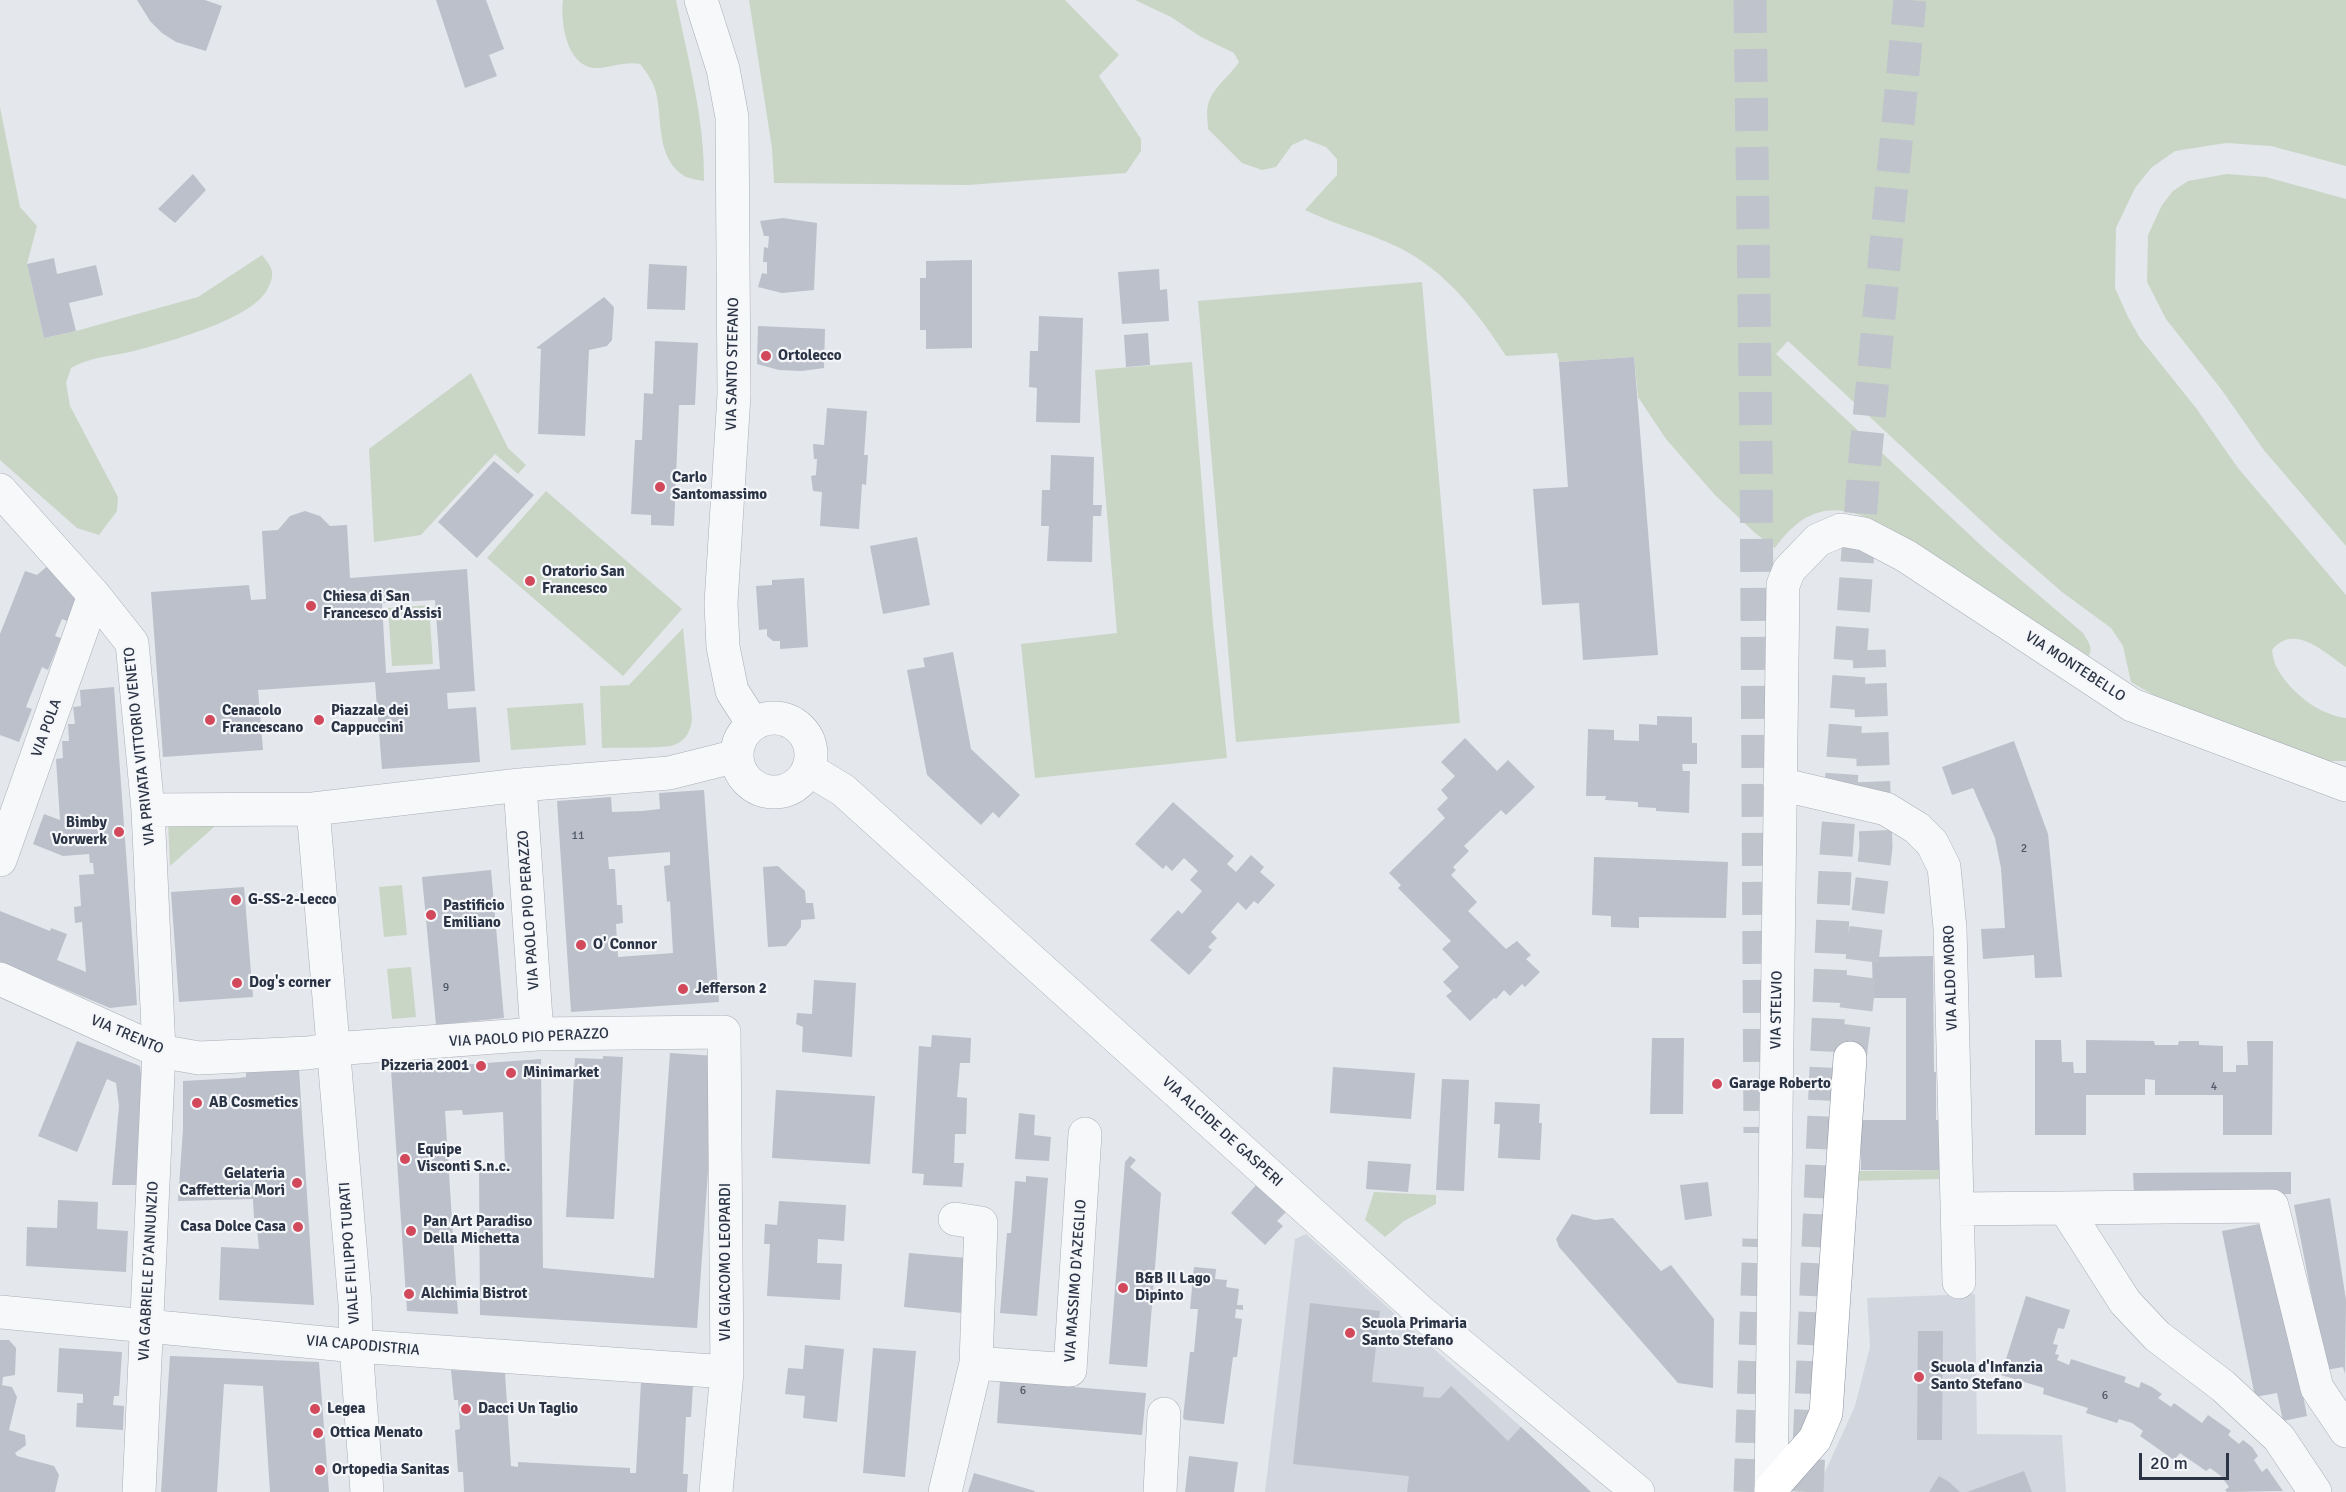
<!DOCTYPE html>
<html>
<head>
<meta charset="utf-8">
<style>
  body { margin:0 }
  #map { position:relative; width:2346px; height:1492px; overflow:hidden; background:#e4e7ec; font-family:Signika,sans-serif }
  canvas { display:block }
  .scale { position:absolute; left:2139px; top:1453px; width:90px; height:27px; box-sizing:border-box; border:3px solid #2b3445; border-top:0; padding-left:8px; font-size:18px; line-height:21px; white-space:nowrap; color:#2b3445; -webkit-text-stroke:4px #f4f6f9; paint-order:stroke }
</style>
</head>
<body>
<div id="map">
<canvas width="2346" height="1492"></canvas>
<div class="scale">20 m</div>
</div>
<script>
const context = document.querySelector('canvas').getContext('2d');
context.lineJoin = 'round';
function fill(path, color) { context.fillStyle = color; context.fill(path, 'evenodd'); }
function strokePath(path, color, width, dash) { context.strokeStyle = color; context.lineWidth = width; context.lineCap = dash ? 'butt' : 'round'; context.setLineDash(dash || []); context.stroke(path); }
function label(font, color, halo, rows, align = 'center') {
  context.font = font + ' Signika,sans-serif'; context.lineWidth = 4.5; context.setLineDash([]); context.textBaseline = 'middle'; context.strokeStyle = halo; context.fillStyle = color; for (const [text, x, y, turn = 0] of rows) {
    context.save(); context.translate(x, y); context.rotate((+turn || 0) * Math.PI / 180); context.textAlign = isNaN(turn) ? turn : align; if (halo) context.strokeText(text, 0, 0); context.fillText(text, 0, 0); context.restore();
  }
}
fill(new Path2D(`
  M1306,1234L1521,1427L1591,1492H1265L1295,1239Z
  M1975,1294L1977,1434L2062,1435L2066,1492H1816L1855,1406L1870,1347L1867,1298Z`), '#d2d6de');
fill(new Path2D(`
  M563,0H676C688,60 705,119 704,181C699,180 691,179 686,177C657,161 662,124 657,97C655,84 648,74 640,64C625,61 613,67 598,68C567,69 560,23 563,0Z
  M749,0H1065L1119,55L1099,76L1141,139V151L1126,173L968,185L774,183L772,148Z
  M1135,0H2346V166L2271,146L2226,143L2175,151L2151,168L2135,188L2116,228L2115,288L2128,317L2140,338L2196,408L2238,468L2346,595V667C2325,653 2294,622 2272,650C2273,656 2274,663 2277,668C2290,692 2319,715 2346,718V761H2320L2169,704L2131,682L2123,646L2111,628L2062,592L2000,538L1788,341L1776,354L1987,551L2083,633C2088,642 2093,646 2089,656L1874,521C1832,500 1802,510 1775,548L1755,533L1715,495L1666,439L1638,397L1634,357L1559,362L1557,353L1506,356C1478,313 1447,272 1400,248C1369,233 1336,225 1305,210L1337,175V159L1326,147L1305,139L1292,145L1276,167L1262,170L1242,163L1208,129C1208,122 1206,112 1208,105C1212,88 1229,77 1239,62L1234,53L1201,37L1171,17Z
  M0,107L20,207L37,226L27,264L44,338L76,331L198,297L262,255C264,258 268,262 270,266C274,273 272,281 268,288C254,319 170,341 138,350C115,356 92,356 71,368L66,383L70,406L118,497L117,511L99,535L77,528L0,460Z
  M2227,174L2266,177L2346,199V546L2263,449L2221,389L2166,319L2147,282L2148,235L2162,205L2173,191L2188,181Z
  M1422,282L1460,723L1236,742L1198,301Z
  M1192,362L1213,624L1227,758L1035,778L1021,644L1117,633L1095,370Z
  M471,373L508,448L526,465L518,474L495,454L421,535L374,542L369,449Z
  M546,491L682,609L623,676L487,558Z
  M429,605L433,664L392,666L388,608Z
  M683,628L692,719C691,730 686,741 674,745C663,749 617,747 602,748L600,686L629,685Z
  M583,703L586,745L511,750L507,708Z
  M222,820L170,866L168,822Z
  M402,885L407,935L384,937L379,887Z
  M411,967L416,1017L392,1019L387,969Z
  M1939,1170V1179L1852,1181V1171Z
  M1374,1192L1436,1195V1204L1404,1221L1385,1237L1365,1220Z`), '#c9d6c5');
fill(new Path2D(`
  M137,0H205L222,6L206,51L176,42L162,33L150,21Z
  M436,0H486L504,49L489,55L497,76L465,88Z
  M193,174L206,190L175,223L158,209Z
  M783,218L817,223L814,290L782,293L758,287L762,273L767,274V262H763L764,247L768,248L769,236H764L760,221Z
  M54,258L57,274L96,265L103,295L69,303L76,331L44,338L27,264Z
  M972,260V348L926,349V330H920V278H926V261Z
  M649,264L687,266L685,310L647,309Z
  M1159,269L1160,290L1167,289L1169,321L1122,324L1118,272Z
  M604,297L614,307L612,340L607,346L589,350L585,436L538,434L541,349L536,348Z
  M1039,316L1083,318L1080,423L1036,422L1037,388L1029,387L1030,351H1038Z
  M758,326L825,329L824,368L802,371L779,370L757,364Z
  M1148,333L1150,365L1126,367L1124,335Z
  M655,341L698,343L695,405H679L674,526L651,525V515L631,514L635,440H642L644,393L653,394Z
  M1634,357L1658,655L1583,660L1579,603L1542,605L1533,489L1568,487L1559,362Z
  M827,408L867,411L864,455H868L866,485L862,484L859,529L820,526L822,492L813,491L811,476L816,475L817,459H814L813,444L824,445Z
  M1051,455L1094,457L1093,505H1102L1101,516H1093L1092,562L1047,561L1049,526H1041L1042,490H1050Z
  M494,461L534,495L477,558L438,522Z
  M305,511L320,516L330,526L347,525L350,578L467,569L475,691L447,693L448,709L476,707L480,762L382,769L375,682L258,690L263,750L163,757L151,592L249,585L251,600L266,599L262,531L278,530L290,516ZM435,600L440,669L386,673L382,603Z
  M917,537L930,605L883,614L870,546Z
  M51,563L77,597L67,621L62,619L55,636L61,638L48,670L42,667L26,707L32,709L19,742L0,735V634L25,571L37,575Z
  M804,578L808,647L780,649V641H773L767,636V629L759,630L756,586L772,585V580Z
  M953,652L971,749L1020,795L999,818L993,812L981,825L927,775L907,670L925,667L923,658Z
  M114,687L137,1005L110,1008L0,962V911L50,931L51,928L67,934L57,960L86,972L82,922L75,923L74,907L81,906L79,875L94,874L93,863H90L89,854L63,856L33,844L44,814L60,820L56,759L63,758L62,741H69L68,724H75L73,707L81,706L80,690Z
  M1657,716L1692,717V743H1697V764H1682L1683,771H1690L1689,813L1656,811V808L1638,807V802L1605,800L1606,796H1586L1588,729L1614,730V740L1639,741V724L1657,725Z
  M1465,738L1497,771L1508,760L1535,787L1506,815L1501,810L1464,846L1469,851L1453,867L1456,870L1451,875L1477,902L1468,911L1506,949L1517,941L1531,955L1526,959L1540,972L1525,987L1522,984L1510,996L1504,990L1496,999L1494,998L1470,1021L1446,996L1452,991L1443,982L1459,967L1442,949L1451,941L1398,888L1401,885L1389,873L1445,818L1437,809L1448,798L1441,790L1455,776L1441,762Z
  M2014,741L2048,834L2062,977L2035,978L2034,955L1983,959L1981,929L2005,928L2001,868L1995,838L1973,788L1952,795L1942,767Z
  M704,790L719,1002L571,1012L557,801L611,797L612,812L642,811L660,809L659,793ZM670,852V865L664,866L667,902L670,901L673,953L618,957L616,924L623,923L622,905H617L615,869H609L608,857Z
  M1173,802L1234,856L1227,864L1236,872L1251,855L1264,867L1260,872L1275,885L1258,904L1254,901L1246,910L1238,902L1211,932L1217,938L1208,947L1212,950L1189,975L1150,940L1178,910L1182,914L1202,891L1190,880L1198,871L1184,858L1172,871L1166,865L1163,869L1135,844Z
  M1594,857L1728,862L1726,918L1639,917V928L1611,927V916L1592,915Z
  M778,866L805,891L806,903H813L815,919L801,920V927L786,946L768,947L763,867Z
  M491,870L504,1018L436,1025L422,877Z
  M244,887L253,997L179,1002L171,892Z
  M1933,956L1934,1072H1936V1120H1939V1170H1861V1120H1906V998H1873L1872,957Z
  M814,980L856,983L852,1057L802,1052L803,1027L796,1024L797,1013L812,1014Z
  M932,1035L971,1038L970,1063H960L957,1097L967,1098L966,1134H955L954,1163H964L962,1187L923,1185L924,1174L912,1173L919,1046L931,1047Z
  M1652,1038H1684L1683,1114H1650Z
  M2035,1040H2061L2062,1062H2073L2074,1073H2086V1040L2154,1041L2155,1045H2178L2179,1041H2199V1045L2223,1046V1072H2236V1065H2248L2247,1041H2273L2272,1135H2223V1095H2155V1080L2145,1079V1095H2086V1135H2035Z
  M77,1041L140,1066L145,1102L139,1185H112L119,1106L116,1083L107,1079L77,1152L38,1136Z
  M670,1053L716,1056L697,1328L480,1315L479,1168L505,1166L503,1112L463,1115L462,1110L445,1111L458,1314L407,1311L391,1070L541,1059L543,1268L654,1278Z
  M603,1056L623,1057L614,1219L566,1217L575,1058L603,1059Z
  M1333,1067L1415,1073L1411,1119L1330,1113Z
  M299,1069L314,1305L219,1300L221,1247L259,1249L256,1218H254L253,1199L178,1201L183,1129V1081L239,1078L246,1077V1072Z
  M1442,1079L1469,1080L1464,1191L1436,1190Z
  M776,1090L875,1096L870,1164L772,1158Z
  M1495,1102L1540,1104L1539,1123H1542L1540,1160L1498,1158L1500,1124H1494Z
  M1019,1113L1035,1115L1034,1135L1051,1137L1049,1161L1015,1159Z
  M1130,1156L1136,1160L1130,1167L1161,1193L1147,1367L1109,1364L1125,1162Z
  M1368,1161L1411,1164L1408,1192L1366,1189Z
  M2291,1172V1194L2134,1195L2133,1173Z
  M1026,1176L1048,1178L1037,1316L1000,1313L1007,1233H1011L1015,1181L1026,1182Z
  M1708,1182L1712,1216L1685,1220L1680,1185Z
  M1256,1185L1286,1212L1277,1221L1283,1226L1265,1245L1231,1213Z
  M2330,1198L2346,1300L2345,1374L2343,1367L2326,1370L2294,1205Z
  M58,1200L98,1202L97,1229L128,1231L126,1272L26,1266L27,1227L57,1228Z
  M779,1201L846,1205L844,1241L818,1239L817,1263L842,1264L840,1300L767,1296L770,1244H764L765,1224L777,1225Z
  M1572,1214L1595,1220L1613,1218L1661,1271L1671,1265L1714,1319L1713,1388L1678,1383L1559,1247L1556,1239Z
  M2270,1222L2307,1416L2283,1421L2277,1393L2255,1397L2222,1231Z
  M909,1253L967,1258L962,1313L904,1307Z
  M1194,1267L1216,1269L1215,1279L1227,1280L1226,1287L1239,1289L1237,1305H1243V1310L1236,1309L1235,1318L1242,1319L1237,1357H1233L1224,1424L1185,1420L1183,1418L1190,1352H1194L1198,1309H1190Z
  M2026,1296L2070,1310L2064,1329L2058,1328L2053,1344L2058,1345L2055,1354L2059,1355L2057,1360L2069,1365L2071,1359L2126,1377L2124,1382L2139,1388L2141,1382L2152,1387L2162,1394L2158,1398L2171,1407L2174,1403L2202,1423L2208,1415L2231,1431L2228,1435L2239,1444L2243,1440L2252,1447L2258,1456L2254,1460L2262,1472L2267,1468L2283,1491L2227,1492L2225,1490L2229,1487L2221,1476L2210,1468L2206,1471L2180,1453L2174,1460L2140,1436L2143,1431L2132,1423L2119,1419L2117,1423L2086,1413L2088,1408L2043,1394L2044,1388L2001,1375Z
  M1310,1303L1380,1311L1372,1382L1424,1387L1423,1397L1440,1398L1451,1386L1508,1441L1521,1427L1591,1492H1407L1409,1476L1293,1464Z
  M1918,1331H1943L1942,1440H1917Z
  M0,1340H9L16,1348L15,1375L3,1377L2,1385L12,1387L17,1397L9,1430L25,1435L26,1445L15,1453L17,1456L54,1466L59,1475L55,1492H0Z
  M805,1345L844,1349L837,1422L803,1418L805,1396L785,1394L788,1368L803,1369Z
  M59,1348L122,1352L119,1396H114L113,1405L124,1406L123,1430L76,1427L77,1403H83V1394L57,1392Z
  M873,1348L916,1351L905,1477L863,1473Z
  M170,1356L319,1362L329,1492H270L263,1386L224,1384L217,1492H161Z
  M451,1370L505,1373L511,1466L518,1467V1462L630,1468V1473H636L641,1382L693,1385L691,1417H686L683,1474H688L687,1492H464L463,1472H458L455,1430L460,1429L458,1400H454Z
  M1000,1381L1146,1393L1142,1435L997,1423Z
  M1189,1456L1238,1462L1234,1492H1185Z
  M2024,1471L2032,1492H1967Z
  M974,1473L1035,1491L1034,1492H968Z
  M1939,1476L1949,1482L1960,1492H1929Z`), '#bbc0ca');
strokePath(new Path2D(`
  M1750,0L1756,449L1760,1133
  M1850,1058L1876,847L1869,650
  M1750,1492L1759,1239
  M1807,1492L1835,869L1863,480L1910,0`), '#bfc3cb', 33, [33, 16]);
const minor = new Path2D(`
  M701,0L723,69L732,117L734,395L721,603L723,647L732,691L753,724
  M0,490L94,595L132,643L148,810L159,1051L139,1492
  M737 755a37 37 0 1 1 74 0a37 37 0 1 1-74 0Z
  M808,769L843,790L1422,1313L1638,1492
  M1780,784L1886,809L1917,828L1932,843L1944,867L1950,928L1959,1282
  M520,785L537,1034
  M313,809L355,1304L356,1346L367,1492
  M148,810L313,809L520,785L669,773L737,756
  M0,860L94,595
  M0,979L159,1051L199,1058L308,1053L333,1049L537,1034L724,1032L727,1372L716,1492
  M2065,1208L2125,1302L2157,1336L2223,1386L2279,1438L2315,1492
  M1957,1209L2272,1206L2317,1388L2346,1431
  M955,1219L981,1223L976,1363
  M0,1312L356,1346L727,1372
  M945,1492L976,1363L1070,1370L1085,1134
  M1160,1492L1164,1414
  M1771,1492L1783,585L1789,570L1818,540L1841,530L1864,534L1906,556L2132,705L2346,785`);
const highway = new Path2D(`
  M1771,1489L1815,1439L1826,1413L1850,1058`);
strokePath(minor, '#a9aeb7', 34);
strokePath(highway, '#8b94a3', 34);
strokePath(minor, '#f7f8fa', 33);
strokePath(highway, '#fff', 33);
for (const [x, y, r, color] of [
  [766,356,6,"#d1495b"],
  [660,487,6,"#d1495b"],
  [530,581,6,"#d1495b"],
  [311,606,6,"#d1495b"],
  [210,720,6,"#d1495b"],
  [319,720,6,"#d1495b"],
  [119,832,6,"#d1495b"],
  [236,900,6,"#d1495b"],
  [431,915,6,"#d1495b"],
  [581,945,6,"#d1495b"],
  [237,983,6,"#d1495b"],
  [683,989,6,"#d1495b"],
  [481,1066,6,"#d1495b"],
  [511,1073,6,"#d1495b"],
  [1717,1084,6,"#d1495b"],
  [197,1103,6,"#d1495b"],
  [405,1159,6,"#d1495b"],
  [297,1183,6,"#d1495b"],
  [298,1227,6,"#d1495b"],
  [411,1231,6,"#d1495b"],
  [1123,1288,6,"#d1495b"],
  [409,1294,6,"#d1495b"],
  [1350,1333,6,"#d1495b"],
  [1919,1377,6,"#d1495b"],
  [315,1409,6,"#d1495b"],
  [466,1409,6,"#d1495b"],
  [318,1433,6,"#d1495b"],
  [320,1470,6,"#d1495b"]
]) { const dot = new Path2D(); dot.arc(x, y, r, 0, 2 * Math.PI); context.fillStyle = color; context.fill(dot); strokePath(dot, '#f4f6f9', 2); }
label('12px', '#4f5766', null, [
  ["11",578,836],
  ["2",2024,849],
  ["9",446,988],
  ["4",2214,1087],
  ["6",1023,1391],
  ["6",2105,1396]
]);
label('bold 15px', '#2b3445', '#f4f6f9', [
  ["Ortolecco",778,356],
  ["Carlo",672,478],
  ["Santomassimo",672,495],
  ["Oratorio San",542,572],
  ["Francesco",542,589],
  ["Chiesa di San",323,597],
  ["Francesco d'Assisi",323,614],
  ["Cenacolo",222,711],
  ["Francescano",222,728],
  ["Piazzale dei",331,711],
  ["Cappuccini",331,728],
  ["Bimby",107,823,"right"],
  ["Vorwerk",107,840,"right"],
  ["G-SS-2-Lecco",248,900],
  ["Pastificio",443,906],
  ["Emiliano",443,923],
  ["O' Connor",593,945],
  ["Dog's corner",249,983],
  ["Jefferson 2",695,989],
  ["Pizzeria 2001",469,1066,"right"],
  ["Minimarket",523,1073],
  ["Garage Roberto",1729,1084],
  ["AB Cosmetics",209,1103],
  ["Equipe",417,1150],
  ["Visconti S.n.c.",417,1167],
  ["Gelateria",285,1174,"right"],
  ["Caffetteria Mori",285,1191,"right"],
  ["Pan Art Paradiso",423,1222],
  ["Della Michetta",423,1239],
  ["Casa Dolce Casa",286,1227,"right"],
  ["B&B Il Lago",1135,1279],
  ["Dipinto",1135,1296],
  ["Alchimia Bistrot",421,1294],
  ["Scuola Primaria",1362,1324],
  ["Santo Stefano",1362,1341],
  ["Scuola d'Infanzia",1931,1368],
  ["Santo Stefano",1931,1385],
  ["Legea",327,1409],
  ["Dacci Un Taglio",478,1409],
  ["Ottica Menato",330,1433],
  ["Ortopedia Sanitas",332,1470]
], 'left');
label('15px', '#2b3445', '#f4f6f9', [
  ["VIA SANTO STEFANO",733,364,-89],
  ["VIA MONTEBELLO",2075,667,33],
  ["VIA POLA",47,728,-70],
  ["VIA PRIVATA VITTORIO VENETO",140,746,-96],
  ["VIA PAOLO PIO PERAZZO",529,910,-94],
  ["VIA ALDO MORO",1951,978,-92],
  ["VIA STELVIO",1777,1010,-89],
  ["VIA TRENTO",127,1035,23],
  ["VIA PAOLO PIO PERAZZO",529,1038,-3],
  ["VIA ALCIDE DE GASPERI",1222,1132,42],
  ["VIALE FILIPPO TURATI",350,1253,-94],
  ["VIA GIACOMO LEOPARDI",726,1262,-90],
  ["VIA GABRIELE D'ANNUNZIO",149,1271,-87],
  ["VIA MASSIMO D'AZEGLIO",1076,1281,-86],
  ["VIA CAPODISTRIA",363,1346,5]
]);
</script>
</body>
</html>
